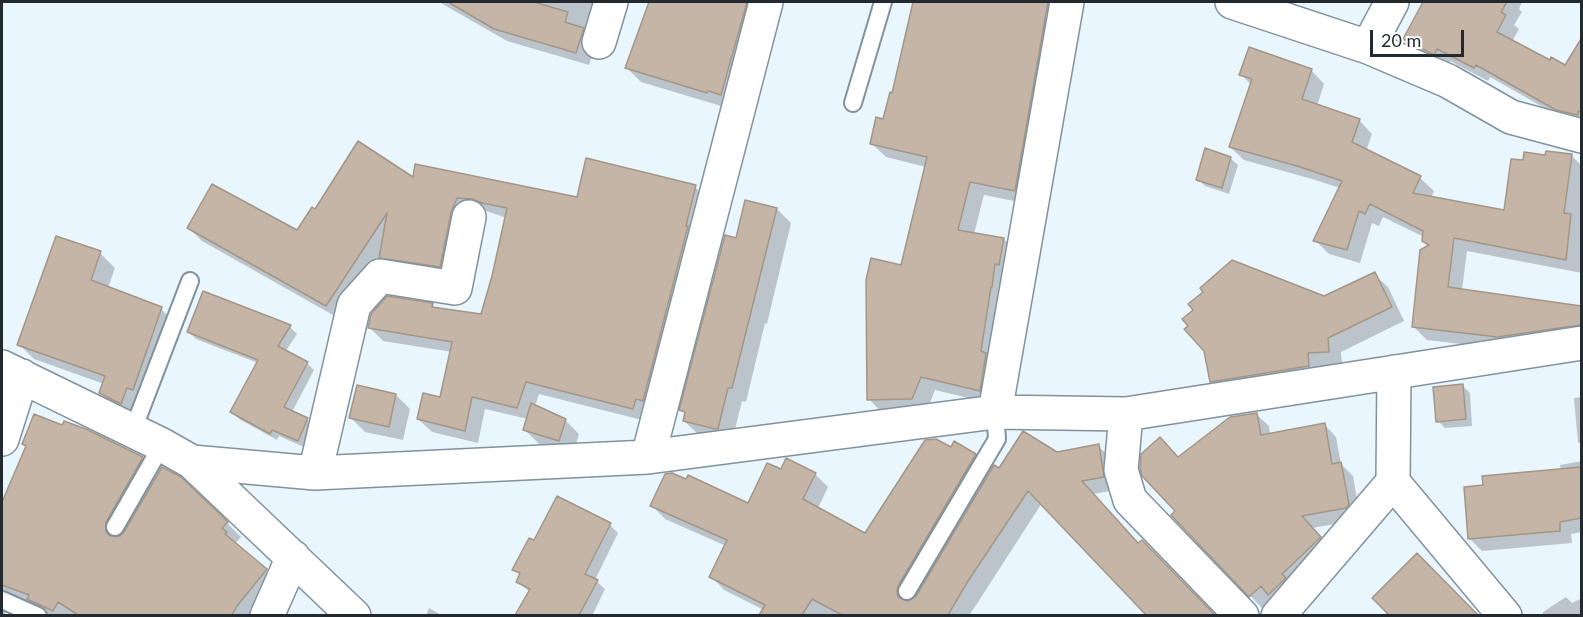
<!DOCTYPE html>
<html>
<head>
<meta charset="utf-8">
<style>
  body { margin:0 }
  #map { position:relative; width:1583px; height:617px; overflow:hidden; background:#eaf6fe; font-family:Lato,sans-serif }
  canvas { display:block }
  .frame { position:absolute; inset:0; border:3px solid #222a2f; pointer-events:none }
  .scale { position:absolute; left:1370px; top:30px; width:94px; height:27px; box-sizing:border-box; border:3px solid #222a2f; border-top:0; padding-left:8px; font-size:18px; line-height:21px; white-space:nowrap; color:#222a2f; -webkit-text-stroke:4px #fff; paint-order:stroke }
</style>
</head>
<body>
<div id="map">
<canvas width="1583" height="617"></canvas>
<div class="frame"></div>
<div class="scale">20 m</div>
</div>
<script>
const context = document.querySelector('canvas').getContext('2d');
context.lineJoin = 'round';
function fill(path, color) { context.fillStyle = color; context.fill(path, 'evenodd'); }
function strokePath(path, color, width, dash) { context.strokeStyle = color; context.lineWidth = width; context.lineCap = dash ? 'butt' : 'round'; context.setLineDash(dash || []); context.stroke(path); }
fill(new Path2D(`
  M439,2H603L596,43L589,65L507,41Z
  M650,2H765L735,108L722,104L721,106L641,82L627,68Z
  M915,2H1070L1029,204L984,195L974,234L1004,239L1018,253L994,404L935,390L926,413L883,414L869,399L926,167L886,157L871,143L884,121L894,95Z
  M1426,2H1522L1519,9L1522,12L1514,25L1519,29L1512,42L1550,62L1565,67L1582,42V125L1571,123L1490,77L1488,81L1450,61L1447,67L1418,52L1405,38Z
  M1311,70L1324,84L1317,106L1359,120L1372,134L1366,151L1420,178L1434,191L1431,198L1505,212L1524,162L1547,157L1572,156L1582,166V273L1467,251L1462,290L1582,307V339L1512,350L1427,340L1413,326L1429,247L1423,241L1424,237L1383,217L1379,226L1372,223L1360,263L1329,254L1315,240L1340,188L1312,179L1244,160L1230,147L1251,85L1241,74Z
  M1230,158L1238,165L1229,194L1205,186L1198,179Z
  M414,179L578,199L695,187L708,200L646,421L539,394L535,406L565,420L579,434L573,454L539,444L525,430L528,419L485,409L478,443L432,432L418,419L441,399L452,352L383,341L370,328L432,305L436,309L482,316L507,218L486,211H470L453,279L394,270L380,257L340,319L202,241L189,228L297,232L315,211Z
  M777,209L791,223L767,324L765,323L746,402L742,401L732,442L699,435L684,421L686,414L681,410L737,240Z
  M100,253L115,268L108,288L161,309L176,324L136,418L116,408L101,393L104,384L34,359L19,344Z
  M1374,274L1388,287L1404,321L1341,352L1342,365L1321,366L1322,380L1225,395L1211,381L1324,298Z
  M204,293L290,327L297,334L285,352L307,363L314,370L292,412L307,420L314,427L306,448L279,436L277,440L239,419L232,412L258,363L196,339L189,332Z
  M1463,386L1470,393L1472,426L1445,428L1438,421Z
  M396,395L410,409L403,440L365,432L351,418Z
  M1582,397V445L1578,442L1574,398Z
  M1256,414L1269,426L1270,435L1324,424L1336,437L1341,464L1353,476L1360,517L1358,520L1312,528L1332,550L1262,608L1173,515L1177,511L1179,459Z
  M23,443L142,459L156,473L119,537L227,523L241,537L236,543L280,584L254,616H48L21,604L6,611L5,615L8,616H2V525L27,448Z
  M1098,446L1112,459L1116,490L1093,494L1139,544L1142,542L1214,616H1147L1042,503L969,616H761L764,610L724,590L711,576L726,546L665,519L652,505H749L782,471L815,474L828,487L818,508L866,535L951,449L975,455L988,469L909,602L917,597L1000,470L1056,454Z
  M1582,461V532L1571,534L1572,543L1482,551L1469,538L1484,486L1561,470L1560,465Z
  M610,525L618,533L595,580L605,589L592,616H516L530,592L518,582L521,576L514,569L535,542Z
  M1417,556L1476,616H1384L1388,612Z
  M1566,597L1572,603L1582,598V616H1543V612Z
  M429,608L443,616H426Z`), '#0003');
const building = new Path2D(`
  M448,2H534L568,12L565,22L584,28L576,53L494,29Z
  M649,2H747L721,95L708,91L707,93L625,68Z
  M913,2H1048L1015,191L970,182L958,230L1004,238L999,265L995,264L992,287H991L981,351L986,353L980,391L921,377L912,399L867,400L866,280L871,258L901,265L927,157L870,144L876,117L883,119L890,92L892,93Z
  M1423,2H1507L1501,12L1506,15L1497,32L1550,60L1551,57L1565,65L1581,39V112L1578,111V115L1556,110L1476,65L1474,68L1437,49L1434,55L1403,39Z
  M1249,47L1312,69L1302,99L1360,119L1352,142L1421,176L1413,193L1504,210L1511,159L1523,160L1524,152L1545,155L1546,151L1572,154L1564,213L1571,214L1566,260L1454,238L1448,287L1581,306V325L1497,337L1412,327L1420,250L1429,245L1422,241L1423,231L1370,204L1365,214L1359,211L1347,250L1313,241L1342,181L1297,166L1229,147L1252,79L1239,75Z
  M358,141L413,177L415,164L577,197L586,158L696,185L686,226H688L643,401L636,399L633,409L526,382L517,408L472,397L465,431L417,419L423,393L440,397L452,342L368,328L371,314L387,296L433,303L432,307L481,314L492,276L507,208L482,203L472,199L457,198L451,213L440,267L379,258L387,213L326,306L187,228L212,184L297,230L312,207L315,209Z
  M1205,148L1231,157L1222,188L1196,180Z
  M745,200L777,208L732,388H728L718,429H715L683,421L685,412L679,410L725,235L736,238Z
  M56,236L101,251L91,280L162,307L133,390L127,388L121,404L99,393L105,376L17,345Z
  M1232,260L1324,296L1375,272L1392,307L1328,338L1329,352L1308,353L1309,366L1210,382L1204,351L1184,329L1188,326L1182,319L1193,310L1188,304L1203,292L1200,288Z
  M203,291L291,325L278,346L308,362L284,407L308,418L298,441L272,430L270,434L230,412L258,360L187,332Z
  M1463,384L1466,419L1436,422L1433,387Z
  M357,385L396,394L389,427L349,418Z
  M531,403L566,419L559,441L523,430Z
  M1257,413L1261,435L1325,423L1332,464L1341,462L1349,504L1346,508L1302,516L1321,537L1282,574L1286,578L1268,595L1261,586L1249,597L1171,515L1175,511L1142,476L1140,468L1141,454L1160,437L1178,457L1230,417Z
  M34,414L62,425L64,421L86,429L143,457L106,522V532L110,536H120L124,532L162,467L181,477L228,522L222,528L227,532L225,534L267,569L237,606L232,615H78L58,602L53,611L27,599L29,595L2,585V502L26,446L22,444Z
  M1023,431L1057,452L1099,444L1104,477L1082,481L1138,543L1142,540L1215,615H1146L1028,491L968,581L948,615H842L812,599L802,615H759L765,605L709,577L727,540L650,506L665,474L672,473L686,479L688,475L748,503L767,463L781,469L786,458L816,473L803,499L865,533L925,440L936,439L951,447L954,441L976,454L898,586L897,591L898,597L907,601L916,596L994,465L999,468Z
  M1581,467V518L1560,522V531L1468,539L1464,487L1483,485L1482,476Z
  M557,496L611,523L585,574L598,580L579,615H515L530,589L516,582L520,573L512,570L529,538L534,540Z
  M1417,553L1478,615H1389L1372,598Z`);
fill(building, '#c4b5a6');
strokePath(building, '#a49687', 1.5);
const lane = new Path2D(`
  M853,103L883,2
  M133,430L190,281
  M115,527L162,445
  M907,591L997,439L995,412
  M2,600L38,616`);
const street = new Path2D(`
  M1232,2L1368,47L1448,81L1511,117L1582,136
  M599,42L611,2
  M1368,47L1392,2
  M2,367L162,445L192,462L354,616
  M995,412L1067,2
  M1126,414L1121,470L1130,500L1242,616
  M2,439L22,376
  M648,457L766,2
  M192,462L315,473L648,457L995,412L1126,414L1582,343
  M315,473L354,305L380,276L455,288L469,217
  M1393,482L1505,616
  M267,616L293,557
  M1278,616L1393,482L1394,372`);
strokePath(lane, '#80929e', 20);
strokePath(street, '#80929e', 36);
strokePath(lane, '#fff', 16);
strokePath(street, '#fff', 33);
</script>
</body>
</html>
